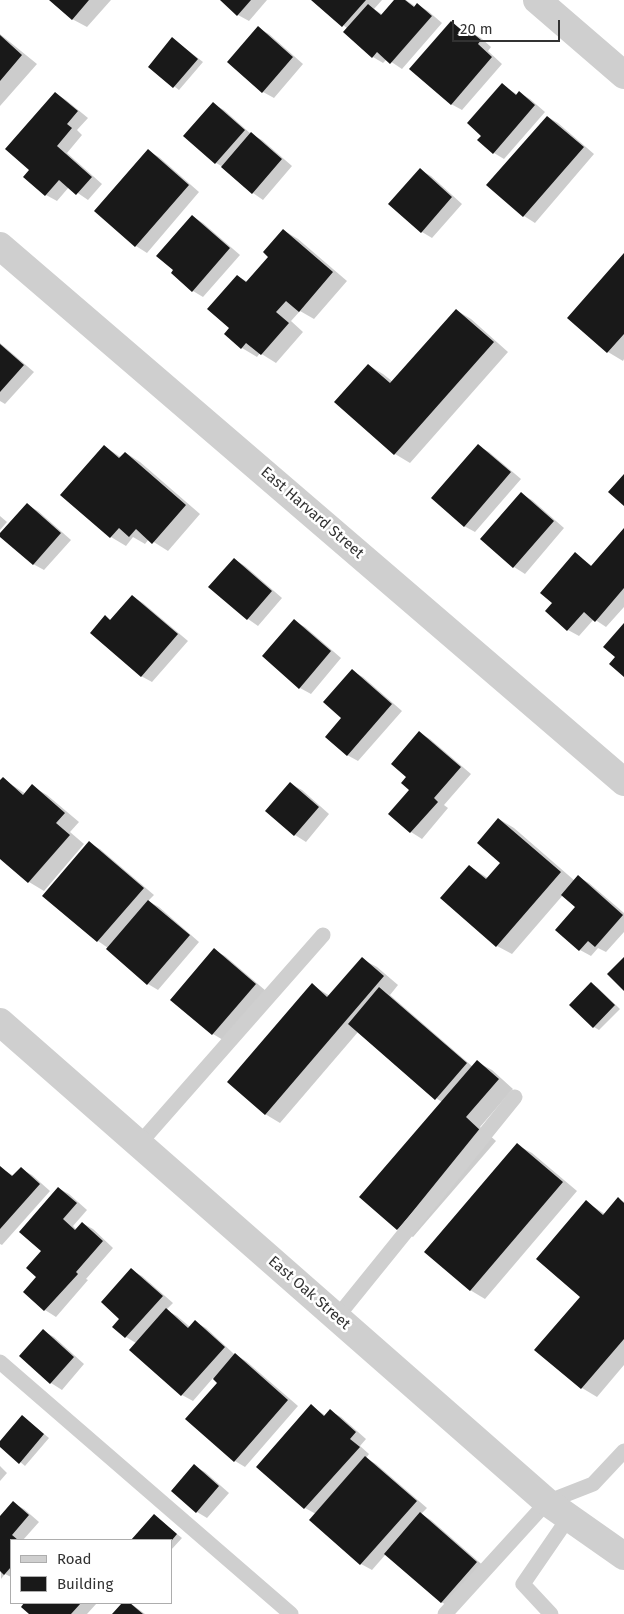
<!DOCTYPE html>
<html>
<head>
<meta charset="utf-8">
<style>
  body { margin:0 }
  #map { position:relative; width:624px; height:1614px; overflow:hidden; background:#fff; font-family:"Fira Sans",sans-serif }
  canvas { display:block }
  .legend { position:absolute; left:10px; top:1539px; width:162px; height:65px; box-sizing:border-box; background:#fff; border:1px solid #adadad; margin:0; padding:6px 9px; list-style:none; font-size:15px; color:#323232 }
  .legend li { display:flex; align-items:center; gap:10px; height:25px }
  .legend b { width:25px; border:1px solid #adadad }
  .scale { position:absolute; left:452px; top:20px; width:108px; height:22px; box-sizing:border-box; border:2px solid #323232; border-top:0; padding-left:6px; font-size:15px; line-height:18px; white-space:nowrap; color:#323232; -webkit-text-stroke:4px #fff; paint-order:stroke }
</style>
</head>
<body>
<div id="map">
<canvas width="624" height="1614"></canvas>
<ul class="legend">
<li><b style="height:6px;background:#cfcfcf"></b>Road</li>
<li><b style="height:14px;background:#191919"></b>Building</li>
</ul>
<div class="scale">20 m</div>
</div>
<script>
const context = document.querySelector('canvas').getContext('2d');
context.lineJoin = 'round';
function fill(path, color) { context.fillStyle = color; context.fill(path, 'evenodd'); }
function strokePath(path, color, width, dash) { context.strokeStyle = color; context.lineWidth = width; context.lineCap = dash ? 'butt' : 'round'; context.setLineDash(dash || []); context.stroke(path); }
function label(font, color, halo, rows, align = 'center') {
  context.font = font + ' "Fira Sans",sans-serif'; context.lineWidth = 5; context.setLineDash([]); context.textBaseline = 'middle'; context.strokeStyle = halo; context.fillStyle = color; for (const [text, x, y, turn = 0] of rows) {
    context.save(); context.translate(x, y); context.rotate((+turn || 0) * Math.PI / 180); context.textAlign = isNaN(turn) ? turn : align; if (halo) context.strokeText(text, 0, 0); context.fillText(text, 0, 0); context.restore();
  }
}
fill(new Path2D(`
  M51,0H111L87,27L72,19Z
  M221,0H267L249,21L238,15Z
  M313,0H382L374,9L383,15L395,0H406L416,7L418,5L428,11L442,23L402,69L387,59L383,63L373,57L348,29Z
  M452,23L468,34L470,32L481,38L491,47L488,51L502,64L462,110L451,104Z
  M258,28L269,34L303,64L274,98L263,92Z
  M0,34L37,64L0,106Z
  M177,42L203,62L179,90L149,67Z
  M502,85L518,95L520,93L530,99L545,112L504,159L494,153L483,136Z
  M55,93L66,100L88,118L77,130L82,135L67,153L102,184L88,200L69,187L57,201L46,195L25,177L31,170Z
  M213,104L224,110L251,134L262,140L292,166L263,200L253,193L223,167L216,163Z
  M548,117L558,123L594,154L535,223L524,216L488,185Z
  M148,151L159,157L199,192L147,253L136,246L95,211Z
  M420,170L431,176L462,204L432,238L422,232Z
  M192,216L203,223L240,255L203,297L193,291L175,270Z
  M283,230L298,239L347,281L314,319L300,311L291,321L303,332L276,363L260,353L257,357L242,348L231,327L237,276L248,282L270,257Z
  M624,255V359L623,361L608,352L569,318Z
  M456,310L471,319L508,352L410,463L395,454L335,402L368,365L383,374L393,382Z
  M0,343L34,372L5,404L0,401Z
  M104,446L122,458L126,453L140,462L200,514L168,551L149,539L145,544L133,537L126,546L111,537L62,495Z
  M478,446L489,452L521,479L475,532L464,526Z
  M521,494L532,500L564,528L525,574L514,567L482,539Z
  M27,505L38,511L71,540L44,570L33,564Z
  M0,516L7,522L0,530Z
  M624,530V607L606,627L594,619L579,636L568,630L553,603L575,554L592,566Z
  M234,559L245,566L282,598L258,626L248,619Z
  M132,596L143,603L188,641L152,682L141,676L105,617L112,621Z
  M294,621L305,627L341,658L311,694L300,688Z
  M352,671L363,677L402,711L358,761L347,755Z
  M420,733L430,739L471,774L444,805L448,808L422,839L411,832L390,814L411,790L407,777Z
  M3,779L26,794L32,786L47,795L79,822L70,832L84,844L44,891L29,882L0,857V782Z
  M291,784L302,790L329,814L306,842L295,835L267,811Z
  M499,819L514,828L575,881L578,877L589,883L624,913V932L606,952L598,948L591,956L580,950L557,930L577,907L563,895L512,954L497,946L470,867L488,878L501,863Z
  M89,843L100,849L154,895L148,901L159,907L199,942L158,990L148,984L108,948L98,941L44,896Z
  M214,950L225,956L266,991L223,1040L213,1034Z
  M362,959L377,967L398,985L390,995L473,1067L477,1062L492,1070L513,1089L480,1127L496,1141L413,1237L398,1229L361,1197L442,1102L436,1098L358,1032L280,1123L265,1114L312,985L330,996Z
  M592,984L597,987L620,1009L599,1030L594,1027L571,1005Z
  M517,1145L532,1153L577,1191L485,1299L470,1290Z
  M0,1168L14,1176L21,1169L32,1175L50,1191L2,1245L0,1244Z
  M58,1188L69,1194L87,1210L73,1226L76,1229L82,1223L93,1229L113,1248L86,1279L88,1280L56,1317L45,1310L24,1292L38,1277L42,1251Z
  M618,1199L624,1202V1365L597,1397L582,1388L536,1349L581,1297L586,1202L605,1214Z
  M131,1270L142,1276L173,1303L166,1310L177,1316L190,1327L195,1322L206,1328L234,1354L246,1361L298,1406L245,1467L235,1461L219,1382L213,1378L193,1401L182,1395L136,1343L126,1337L114,1326L121,1318Z
  M43,1331L54,1337L84,1364L62,1390L51,1383L20,1356Z
  M311,1406L326,1416L330,1411L341,1417L366,1439L360,1446L369,1454L366,1458L376,1464L427,1508L421,1514L431,1520L487,1569L452,1608L441,1602L386,1554L372,1570L361,1564L311,1520L316,1514L305,1508L258,1467Z
  M23,1417L49,1438L25,1466L0,1445V1443Z
  M0,1466L7,1473L0,1481Z
  M194,1466L205,1472L229,1493L207,1518L197,1512Z
  M13,1503L24,1509L39,1522L23,1540H11V1577L5,1574L1,1579L0,1518Z
  M154,1516L182,1538L171,1550V1540H133Z
  M26,1603H97L87,1614H31L22,1607Z
  M124,1603H130L145,1614H114Z`), '#0003');
fill(new Path2D(`
  M49,0H89L72,20Z
  M220,0H251L237,16Z
  M311,0H366L342,27Z
  M394,0H405L414,7L417,3L432,16L390,64L377,52L372,58L343,32L368,4L381,15Z
  M451,21L466,34L470,31L481,40L478,44L492,57L451,105L409,69Z
  M258,26L293,57L262,93L227,62Z
  M0,35L22,55L0,81Z
  M172,37L198,59L173,88L148,67Z
  M502,83L516,95L519,91L535,105L493,154L477,140L481,136L467,123Z
  M55,92L78,111L67,124L72,128L57,146L92,177L76,195L59,180L45,196L23,177L29,170L5,149Z
  M213,102L245,130L215,164L183,136Z
  M547,116L584,147L523,217L486,185Z
  M251,132L282,159L252,194L221,167Z
  M148,149L189,185L135,247L94,211Z
  M420,168L452,197L421,233L388,204Z
  M192,215L230,248L192,292L171,273L173,270L156,256Z
  M283,229L333,272L299,312L286,301L276,312L289,323L261,355L246,343L241,349L224,334L229,328L207,309L237,275L246,282L268,257L263,252Z
  M624,253V334L607,353L567,318Z
  M456,309L494,342L394,455L334,402L368,364L390,383Z
  M0,344L24,365L0,392Z
  M478,444L511,472L464,527L431,498Z
  M104,445L119,458L125,452L186,505L152,544L136,529L129,537L119,528L110,538L60,495Z
  M624,474V506L608,492Z
  M521,492L554,521L513,568L480,539Z
  M27,503L61,533L33,565L0,537V533Z
  M624,528V588L595,622L584,612L567,631L545,611L552,603L540,593L575,552L591,566Z
  M234,558L272,591L247,620L208,587Z
  M132,595L178,634L141,677L90,633L105,615L110,620Z
  M294,619L331,651L299,689L262,656Z
  M624,623V677L609,664L615,657L603,647Z
  M352,669L392,704L347,756L325,737L341,718L323,702Z
  M419,731L461,767L434,798L438,802L410,833L388,814L409,790L401,783L406,777L391,764Z
  M3,777L23,795L32,784L65,813L56,823L70,835L28,883L0,859V780Z
  M290,782L319,807L294,836L265,811Z
  M498,818L561,872L496,947L440,898L469,865L486,879L500,863L477,843Z
  M89,841L144,888L97,942L42,896Z
  M578,875L623,915L595,947L588,941L579,951L555,930L575,907L561,895Z
  M148,900L190,935L147,985L106,949Z
  M214,948L256,984L212,1035L170,1000Z
  M362,957L384,976L265,1115L227,1082L312,983L327,997Z
  M624,957V991L607,974Z
  M591,982L615,1005L593,1028L569,1005Z
  M379,987L467,1063L435,1100L348,1024Z
  M477,1060L499,1079L466,1117L482,1132L397,1230L359,1197Z
  M517,1143L563,1182L470,1291L424,1252Z
  M0,1166L12,1176L21,1167L40,1184L0,1229Z
  M58,1187L77,1203L63,1219L75,1230L82,1222L103,1241L76,1272L78,1274L44,1311L23,1292L36,1277L26,1268L41,1251L19,1232Z
  M618,1197L624,1203V1339L581,1389L534,1350L580,1297L536,1259L586,1200L603,1215Z
  M131,1268L163,1296L125,1338L112,1327L119,1319L101,1302Z
  M166,1308L188,1328L195,1320L225,1347L181,1396L129,1350Z
  M43,1329L74,1357L50,1384L19,1356Z
  M235,1353L288,1400L234,1462L185,1419L217,1383L213,1379Z
  M311,1404L324,1416L330,1409L356,1432L350,1439L360,1447L304,1509L256,1467Z
  M22,1415L44,1434L19,1464L0,1447V1441Z
  M365,1456L417,1501L360,1565L309,1520Z
  M194,1464L219,1486L196,1513L171,1491Z
  M13,1501L29,1515L12,1535L18,1540H11V1567L4,1575L0,1571V1516Z
  M420,1512L477,1562L441,1603L384,1554Z
  M154,1514L177,1534L172,1540H131Z
  M24,1603H81L71,1614H29L21,1607Z
  M122,1603H130L143,1614H112Z`), '#191919');
strokePath(new Path2D(`
  M139,1144L323,935
  M337,1317L515,1097
  M0,1362L291,1614
  M445,1614L547,1502L593,1484L624,1451
  M551,1614L523,1584L569,1517`), '#cfcfcf', 15);
strokePath(new Path2D(`
  M537,0L624,75
  M0,246L624,782
  M0,1022L547,1502L624,1556`), '#cfcfcf', 28);
label('15px', '#323232', '#fff', [
  ["East Harvard Street",312,513,41],
  ["East Oak Street",309,1293,41]
]);
</script>
</body>
</html>
